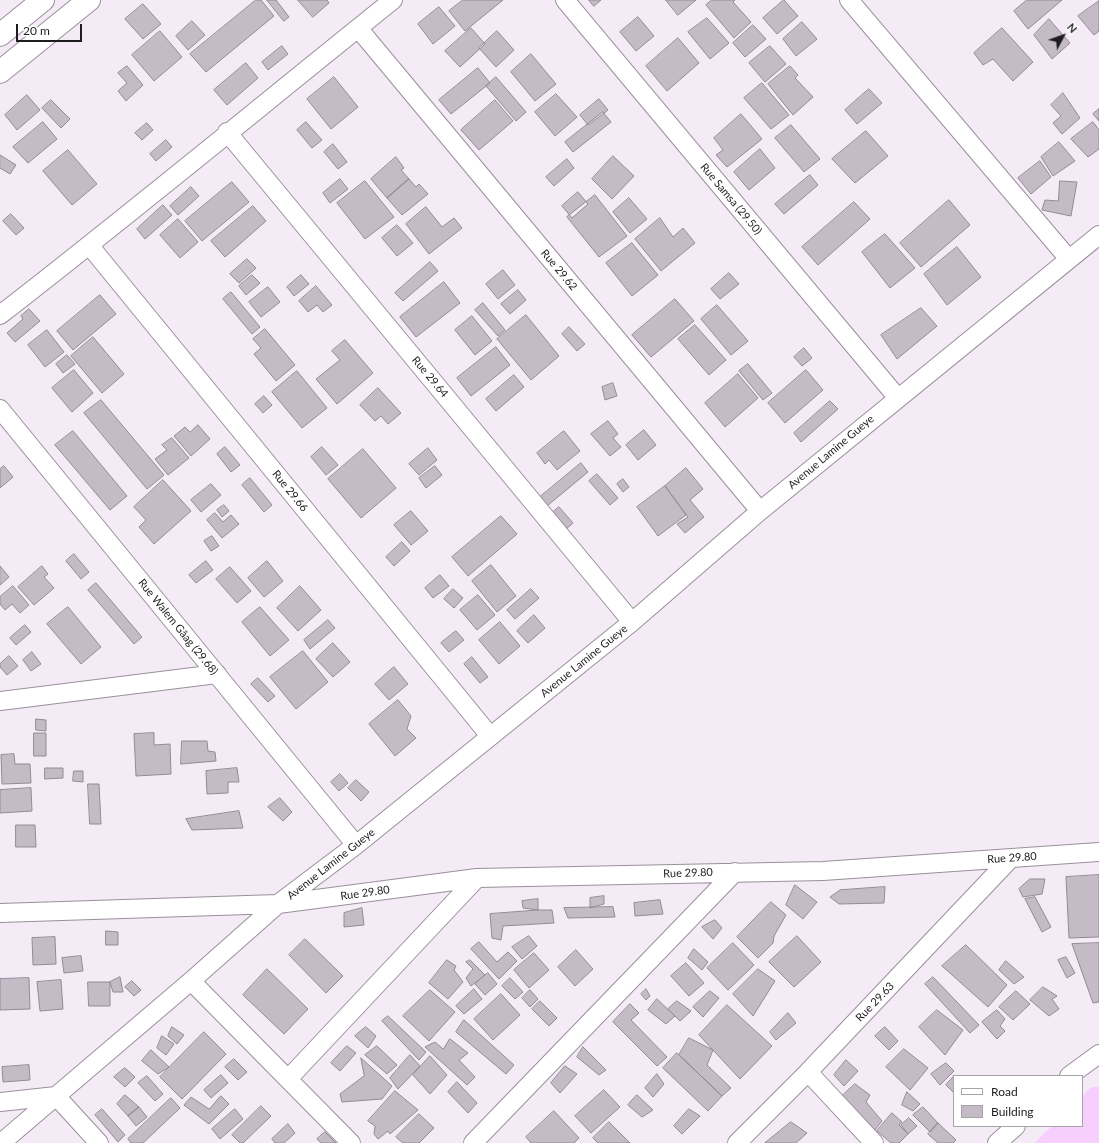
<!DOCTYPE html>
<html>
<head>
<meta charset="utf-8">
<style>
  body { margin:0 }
  #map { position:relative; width:1099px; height:1143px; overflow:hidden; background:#f5ebf7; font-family:Lato,sans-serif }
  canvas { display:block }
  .legend { position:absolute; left:953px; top:1075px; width:130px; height:52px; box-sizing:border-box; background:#fff; border:1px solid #a5a4a6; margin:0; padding:5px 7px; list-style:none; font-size:12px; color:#1f1c20 }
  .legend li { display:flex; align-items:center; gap:8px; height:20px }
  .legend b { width:20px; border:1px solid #a5a4a6 }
  .north { position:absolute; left:1043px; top:16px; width:40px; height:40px; -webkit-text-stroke:3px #fff; paint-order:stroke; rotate:49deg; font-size:11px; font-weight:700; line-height:16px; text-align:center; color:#1f1c20 }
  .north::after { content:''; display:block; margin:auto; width:14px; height:18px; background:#1f1c20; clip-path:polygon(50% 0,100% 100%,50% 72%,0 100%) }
  .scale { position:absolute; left:16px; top:24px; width:66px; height:18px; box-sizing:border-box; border:2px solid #1f1c20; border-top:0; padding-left:5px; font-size:12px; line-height:14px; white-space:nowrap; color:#1f1c20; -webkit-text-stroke:3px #fff; paint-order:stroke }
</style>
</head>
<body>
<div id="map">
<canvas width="1099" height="1143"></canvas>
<ul class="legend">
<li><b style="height:5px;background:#fff"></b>Road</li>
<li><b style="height:11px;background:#c5bbc7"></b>Building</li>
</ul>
<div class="north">N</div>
<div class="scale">20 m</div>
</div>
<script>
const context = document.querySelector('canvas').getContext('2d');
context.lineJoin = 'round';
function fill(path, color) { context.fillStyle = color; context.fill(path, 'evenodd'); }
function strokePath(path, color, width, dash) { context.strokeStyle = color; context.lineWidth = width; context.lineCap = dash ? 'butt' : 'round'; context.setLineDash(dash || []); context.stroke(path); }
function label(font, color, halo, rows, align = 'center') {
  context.font = font + ' Lato,sans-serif'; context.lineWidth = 4; context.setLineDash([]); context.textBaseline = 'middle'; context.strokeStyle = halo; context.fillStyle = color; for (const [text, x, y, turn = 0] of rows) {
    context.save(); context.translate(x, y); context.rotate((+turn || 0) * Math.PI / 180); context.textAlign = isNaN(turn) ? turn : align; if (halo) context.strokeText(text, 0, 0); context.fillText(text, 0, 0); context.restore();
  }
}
fill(new Path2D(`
  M1099,1086V1143H1034L1052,1126H1082V1096L1090,1088Z`), '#f7cffe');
const building = new Path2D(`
  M256,0H261L274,16L206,72L190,54Z
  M267,0H276L289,17L284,21Z
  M298,0H327L329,3L313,17Z
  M463,0H503L465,31L449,11Z
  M589,0H601L594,6Z
  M666,0H696L678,15Z
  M712,0H735L733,2L751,22L734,38L706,5Z
  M784,0L798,16L777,34L763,18Z
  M1027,0H1062L1028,29L1014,11Z
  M1099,1V31L1094,35L1078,16Z
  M143,4L161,24L143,39L125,19Z
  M439,7L455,26L433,44L418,24Z
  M638,17L654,36L636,51L620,32Z
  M707,18L729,43L710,59L688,32Z
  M1049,19L1070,43L1052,59L1034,35Z
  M192,21L205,35L188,50L176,36Z
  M802,22L817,39L796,56L783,39Z
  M753,25L766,39L745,57L733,43Z
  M471,28L485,44L460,67L445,51Z
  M1002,28L1033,62L1013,81L993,59L983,65L974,53Z
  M160,31L182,57L154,81L132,55Z
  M497,31L514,50L496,67L479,48Z
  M678,38L699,63L667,91L646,66Z
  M282,46L288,54L268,70L262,62Z
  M770,46L786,64L765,82L749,63Z
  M531,54L556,84L535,101L511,72Z
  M246,63L258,78L227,105L214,90Z
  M127,66L143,85L126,101L118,91L127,83L118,73Z
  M790,66L798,75L795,78L813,97L793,115L768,84Z
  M478,68L490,83L451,114L439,100Z
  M334,77L358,107L331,129L307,99Z
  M496,77L526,112L516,121L486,86Z
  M762,83L789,115L771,129L744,98Z
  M869,89L882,103L857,124L845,110Z
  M1063,93L1080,118L1062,134L1053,123L1061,116L1051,105Z
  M556,94L577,117L555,136L535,112Z
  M27,95L40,110L17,130L5,115Z
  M599,99L608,110L588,125L580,115Z
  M51,100L70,119L61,128L42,108Z
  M495,100L513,121L479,150L461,130Z
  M1099,109V121L1093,114Z
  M603,112L611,122L573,152L565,142Z
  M741,114L762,139L727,167L716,155L723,150L714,138Z
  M43,122L57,139L28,163L13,147Z
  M306,122L322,140L312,148L297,130Z
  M1093,122L1099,130V149L1088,157L1071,139Z
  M147,123L153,130L142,140L135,133Z
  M791,125L820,159L804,172L775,138Z
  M866,131L888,156L855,183L832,159Z
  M166,140L172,147L156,161L150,154Z
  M1059,142L1075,161L1053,176L1041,157Z
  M333,144L347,162L338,169L324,152Z
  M760,149L775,168L749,190L734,172Z
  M68,150L97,184L72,205L43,171Z
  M0,155L16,165L10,174L0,168Z
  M613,156L634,176L612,199L592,179Z
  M396,157L404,168L401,170L409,179L387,198L371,179Z
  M567,159L574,168L554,186L546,177Z
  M1040,161L1051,177L1031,194L1018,178Z
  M810,175L818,185L784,214L775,204Z
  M340,179L348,189L330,203L323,193Z
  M409,179L416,187L419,184L428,194L402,215L387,198Z
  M365,181L394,217L365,239L337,203Z
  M1060,181L1077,182L1071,216L1042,210L1045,200L1058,201Z
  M232,182L249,202L202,241L185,221Z
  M191,187L199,196L178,215L170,206Z
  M578,192L588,204L572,218L562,206Z
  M595,195L627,236L599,257L567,217Z
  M629,198L647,219L630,233L613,212Z
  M949,200L970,225L921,267L900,243Z
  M854,202L870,219L818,265L802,247Z
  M163,205L172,215L145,239L137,229Z
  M253,206L266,221L225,257L211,241Z
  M426,207L442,227L454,218L462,228L429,254L406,224Z
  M11,214L24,228L16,235L3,221Z
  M660,218L673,237L683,228L695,243L661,271L635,239Z
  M178,219L198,242L180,258L160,235Z
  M397,225L413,243L397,256L382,238Z
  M885,234L915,268L890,288L862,252Z
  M632,243L658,275L632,296L606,263Z
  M957,247L981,277L947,305L924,274Z
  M247,259L256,268L239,283L230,274Z
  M430,262L438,271L403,301L395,293Z
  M503,270L515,285L498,299L486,284Z
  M729,273L739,284L720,299L711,289Z
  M252,275L260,283L246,295L239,286Z
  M301,275L309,284L294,296L287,287Z
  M444,282L460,303L416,337L400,317Z
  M316,286L332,305L323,312L317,305L308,312L299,301Z
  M268,287L280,302L261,317L249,302Z
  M518,290L526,300L510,314L501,304Z
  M231,292L260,327L252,334L223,299Z
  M100,295L116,314L73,350L57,331Z
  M675,299L694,321L651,357L632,335Z
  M483,303L505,330L498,336L475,310Z
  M717,305L748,341L731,355L701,319Z
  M921,308L937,326L897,359L881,335Z
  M29,309L40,321L15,342L7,333L23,319L21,316Z
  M526,315L559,356L531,380L497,339Z
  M472,316L492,341L475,355L455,330Z
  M695,325L726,360L709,375L678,339Z
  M569,327L585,344L577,351L562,334Z
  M265,329L295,365L276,381L254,354L261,348L253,339Z
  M47,330L64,352L45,367L28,345Z
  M93,337L124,374L102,393L71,356Z
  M345,340L373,373L337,404L316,379L340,360L332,351Z
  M496,347L510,365L471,396L457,378Z
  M804,348L812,358L802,366L794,357Z
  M67,355L75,364L63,373L56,364Z
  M748,364L772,393L763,400L739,371Z
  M74,370L93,393L72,412L52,388Z
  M806,370L823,390L785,423L768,403Z
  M297,371L327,408L302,428L272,392Z
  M738,374L758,398L725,427L705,403Z
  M514,375L524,387L496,411L486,399Z
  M613,383L617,396L605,400L602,387Z
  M378,388L401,413L388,424L381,416L375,421L360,405Z
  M264,396L272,405L263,413L255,404Z
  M101,400L164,475L147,489L84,413Z
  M830,401L838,409L801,442L794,433Z
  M608,421L618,434L613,438L621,447L610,456L591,434Z
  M198,425L210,439L191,456L174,436L185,427L190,432Z
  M644,430L656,445L638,460L626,445Z
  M73,431L127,496L110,510L55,445Z
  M564,431L580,451L557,470L549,460L545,464L537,453Z
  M172,438L189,458L168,475L155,459L167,450L162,445Z
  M225,447L240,465L231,472L217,454Z
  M322,447L338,465L326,475L311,457Z
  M428,448L437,460L419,475L409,464Z
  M363,449L396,488L361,518L328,479Z
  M581,463L588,472L547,506L540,497Z
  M4,466L13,477L0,488V469Z
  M435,466L442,475L426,488L419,478Z
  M686,468L703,489L690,500L704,517L685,533L677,524L688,517L665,486Z
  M597,474L618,498L610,505L589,481Z
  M250,478L272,505L264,512L242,485Z
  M623,479L629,487L623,492L617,484Z
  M163,480L191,511L154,544L139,527L146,520L134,507Z
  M211,484L221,495L201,512L191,500Z
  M665,486L686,515L658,536L637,507Z
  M224,505L229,511L222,517L217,510Z
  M559,507L573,523L565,530L552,513Z
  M411,511L428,531L411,545L394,525Z
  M215,513L223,522L231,515L239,524L222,538L207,520Z
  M501,516L517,534L468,576L452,557Z
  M212,536L219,546L211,551L204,541Z
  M402,542L410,551L394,566L386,557Z
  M74,554L89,572L81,579L66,561Z
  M206,561L213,570L196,583L189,575Z
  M267,561L283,581L264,597L248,578Z
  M491,565L516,596L497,612L472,581Z
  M0,566L9,577L0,585Z
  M42,566L48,574L44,577L54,588L34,605L18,587Z
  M230,567L251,591L237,603L216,579Z
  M440,575L449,586L433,598L425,588Z
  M96,583L142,637L134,644L88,590Z
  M13,586L29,605L20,613L12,604L5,610L0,604V597Z
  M300,586L321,610L298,631L277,608Z
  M453,589L463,598L454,608L444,599Z
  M531,589L539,598L515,619L507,610Z
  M478,595L495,615L477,630L460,610Z
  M68,607L101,647L81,664L47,624Z
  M260,607L289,640L270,656L242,622Z
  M534,615L545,628L528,643L517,631Z
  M328,620L335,628L310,649L304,640Z
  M500,622L520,646L499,664L479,640Z
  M25,625L31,632L16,645L10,638Z
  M456,631L464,640L449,652L441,643Z
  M333,643L350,662L333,677L316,659Z
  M303,651L328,682L296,709L270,677Z
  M32,652L41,664L31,671L23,660Z
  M9,656L18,666L7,675L0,667V664Z
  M472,657L488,677L480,683L464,664Z
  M394,667L408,684L389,700L375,684Z
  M258,678L275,696L268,702L251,684Z
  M398,700L411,716L407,729L416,738L395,756L369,724Z
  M36,719L46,720V731L36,730Z
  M34,733H46V756H34Z
  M154,733V745L170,744L171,774L136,776L134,734Z
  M182,741H207L208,751L215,752L216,761L181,764Z
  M14,754L15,764H30L31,783L2,784L1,755Z
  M45,768H63V778L45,779Z
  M237,768L239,782H228V793L207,794L206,771Z
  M74,771H83V782L73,781Z
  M340,774L348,783L339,791L331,782Z
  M356,780L369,792L361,801L348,788Z
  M88,784H99L101,824H90Z
  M31,788L32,811L0,813V790Z
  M280,798L292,812L283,821L268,807Z
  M239,811L243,828L192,830L186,819Z
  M16,825H35L36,847H16Z
  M1099,875V937L1069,938L1066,877Z
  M1030,879H1045L1042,894L1023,897L1019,889Z
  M795,885L817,902L803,919L786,905Z
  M885,887L884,903L839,904L830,897L840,890Z
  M604,896V904L590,908V898Z
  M1035,897L1051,927L1042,932L1025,899Z
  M538,899V910L523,908L522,901Z
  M660,900L663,914L635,916L634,903Z
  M771,902L786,915L774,936L773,943L758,958L737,937Z
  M613,907L615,917L568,918L564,908Z
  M362,908L364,925L344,927V913Z
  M538,910H552L554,923L503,926L501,940L492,938L490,914Z
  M715,920L722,928L713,939L702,927Z
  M106,931L118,932V945H106Z
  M529,936L537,946L522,959L512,947Z
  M797,936L821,962L794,987L769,962Z
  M55,937L56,964L33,965L32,938Z
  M305,939L343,976L326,993L289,955Z
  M479,942L497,962L508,952L517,961L499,979L471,949Z
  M733,943L754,965L728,990L707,968Z
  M1099,943V1002L1093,1003L1072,944Z
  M966,945L1007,985L988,1007L942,966Z
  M694,949L708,962L702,970L688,958Z
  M576,950L593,969L575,986L558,967Z
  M534,953L549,970L529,988L514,970Z
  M81,956L83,971L64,973L62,958Z
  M1066,957L1075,973L1067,978L1058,960Z
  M447,960L456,966L454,970L463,982L448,999L429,983Z
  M470,960L485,975L471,986L466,978L473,969L466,962Z
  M1006,961L1024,977L1014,984L999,970Z
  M686,963L704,983L689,996L671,976Z
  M267,969L308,1009L284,1034L243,995Z
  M758,969L775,981L753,1016L733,994Z
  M488,973L497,984L485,995L475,984Z
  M120,977L123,992H113L110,982Z
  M933,977L979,1025L970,1033L925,984Z
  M29,978L30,1009L0,1010V979Z
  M510,978L523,992L515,999L502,986Z
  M61,980L63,1009L40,1011L37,982Z
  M132,981L141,990L134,996L125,987Z
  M88,982H110V1006H89Z
  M1043,987L1057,996L1052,999L1059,1009L1049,1016L1030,1000Z
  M474,989L482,999L464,1014L456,1006Z
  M646,989L650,996L646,1000L641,994Z
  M430,990L455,1012L429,1041L403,1016Z
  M530,990L538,999L530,1007L522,998Z
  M710,991L719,998L703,1017L693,1007Z
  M1016,991L1030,1004L1013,1020L999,1007Z
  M501,994L520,1015L493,1040L474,1019Z
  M657,999L675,1016L666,1024L648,1010Z
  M540,1001L557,1018L549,1026L532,1009Z
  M677,1001L691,1011L680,1021L668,1009Z
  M630,1004L639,1013L631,1020L667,1057L657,1066L613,1022Z
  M727,1005L772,1046L740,1079L699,1035Z
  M937,1010L963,1030L945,1055L919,1027Z
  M997,1010L1005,1019L1000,1026L1005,1031L997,1039L982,1022Z
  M788,1013L796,1023L776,1040L770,1032Z
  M388,1016L426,1052L419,1060L382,1021Z
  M464,1020L514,1065L506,1074L456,1032Z
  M172,1027L184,1035L177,1044L168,1036Z
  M366,1027L376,1036L368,1048L355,1036Z
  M885,1027L898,1041L889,1050L875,1036Z
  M204,1032L226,1054L182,1099L160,1077Z
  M162,1036L174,1044L166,1055L157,1048Z
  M689,1038L713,1050L707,1065L731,1088L722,1096L679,1055Z
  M450,1039L468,1053L459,1060L475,1077L467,1085L425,1047L435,1042L443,1049Z
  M347,1046L356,1053L340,1071L331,1063Z
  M377,1046L397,1065L387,1074L365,1055Z
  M583,1047L606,1070L599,1075L577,1057Z
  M904,1049L928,1068L910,1090L886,1067Z
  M151,1050L169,1067L158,1074L142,1061Z
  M677,1053L722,1096L708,1111L663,1068Z
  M410,1055L420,1066L398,1089L390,1078Z
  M430,1056L447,1075L430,1094L413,1075Z
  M361,1058L392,1086L382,1099L342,1102L340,1094L364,1076Z
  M234,1059L247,1072L238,1080L225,1067Z
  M846,1060L858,1071L844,1086L834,1075Z
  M946,1063L954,1071L940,1085L931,1074Z
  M29,1065L30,1080L3,1082L2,1067Z
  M565,1066L577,1074L560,1093L551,1083Z
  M125,1068L135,1077L125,1087L114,1077Z
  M657,1074L664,1084L653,1097L645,1088Z
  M221,1075L228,1083L211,1098L204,1090Z
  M147,1076L163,1094L155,1101L138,1083Z
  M954,1076V1093L946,1085Z
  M457,1082L477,1103L468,1113L448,1092Z
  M855,1084L870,1095L866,1102L882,1121L875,1130L842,1096Z
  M604,1090L620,1107L591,1133L575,1116Z
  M395,1091L418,1110L390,1134L388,1131L378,1139L374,1134L375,1126L368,1121Z
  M907,1092L920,1104L913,1111L902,1105Z
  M125,1095L139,1107L128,1116L117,1104Z
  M637,1095L653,1110L642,1117L628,1105Z
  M221,1096L229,1104L209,1124L184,1105L191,1097L209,1109Z
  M171,1098L180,1108L143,1143H131L128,1139Z
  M261,1106L271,1116L243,1143H240L232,1135Z
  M139,1107L147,1117L136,1126L128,1116Z
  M923,1107L938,1123L930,1132L913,1115Z
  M102,1109L125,1135L118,1142L95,1115Z
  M235,1109L243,1119L220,1139L212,1129Z
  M689,1109L700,1116L682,1134L674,1126Z
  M554,1111L579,1138L574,1143H531L526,1137Z
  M892,1113L902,1122L899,1125L908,1134L899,1143H891L877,1131Z
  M419,1114L434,1128L419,1143H403L396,1137Z
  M909,1118L917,1126L908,1134L901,1125Z
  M609,1122L630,1143H598L593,1138Z
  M791,1122L807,1133L796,1143H765Z
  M938,1123L956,1140L953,1143H938L928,1134Z
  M288,1124L295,1133L284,1143H275L272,1139Z
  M325,1132L336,1143H321L317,1139Z`);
fill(building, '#c5bbc7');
strokePath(building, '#938a95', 1);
const minor = new Path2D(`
  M565,0L897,397
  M849,0L1068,258
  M358,28L760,511
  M227,132L632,622
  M89,245L490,736
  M0,315C133,212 262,105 393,0
  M0,409L356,845
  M0,701L217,674
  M0,913L278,904L477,878L823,871L1099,852
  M191,981L351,1143
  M808,1072L874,1143
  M1069,1076L1099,1054
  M288,1079L477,878
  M0,1102L56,1096L99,1143
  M1,1143L191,981L278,904L356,845L632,622L760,511L1099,235
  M473,1143L735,872
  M737,1143L808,1072L1011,858
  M997,1143L1016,1126`);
const secondary = new Path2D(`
  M0,35L43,0
  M0,72L89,0`);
strokePath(minor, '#99909b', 20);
strokePath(secondary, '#99909b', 24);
strokePath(minor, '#fff', 18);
strokePath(secondary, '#fff', 22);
label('11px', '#1f1c20', '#fff', [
  ["Rue Samsa (29.50)",731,199,50],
  ["Rue 29.62",559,270,50],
  ["Rue 29.64",430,377,50],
  ["Avenue Lamine Gueye",831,452,-40],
  ["Rue 29.66",290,491,51],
  ["Rue Walem Gâag (29.68)",178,627,51],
  ["Avenue Lamine Gueye",584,661,-39],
  ["Rue 29.80",1012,858,-4],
  ["Avenue Lamine Gueye",331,864,-38],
  ["Rue 29.80",688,873,-2],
  ["Rue 29.80",365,893,-8],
  ["Rue 29.63",875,1002,-46]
]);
</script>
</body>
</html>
